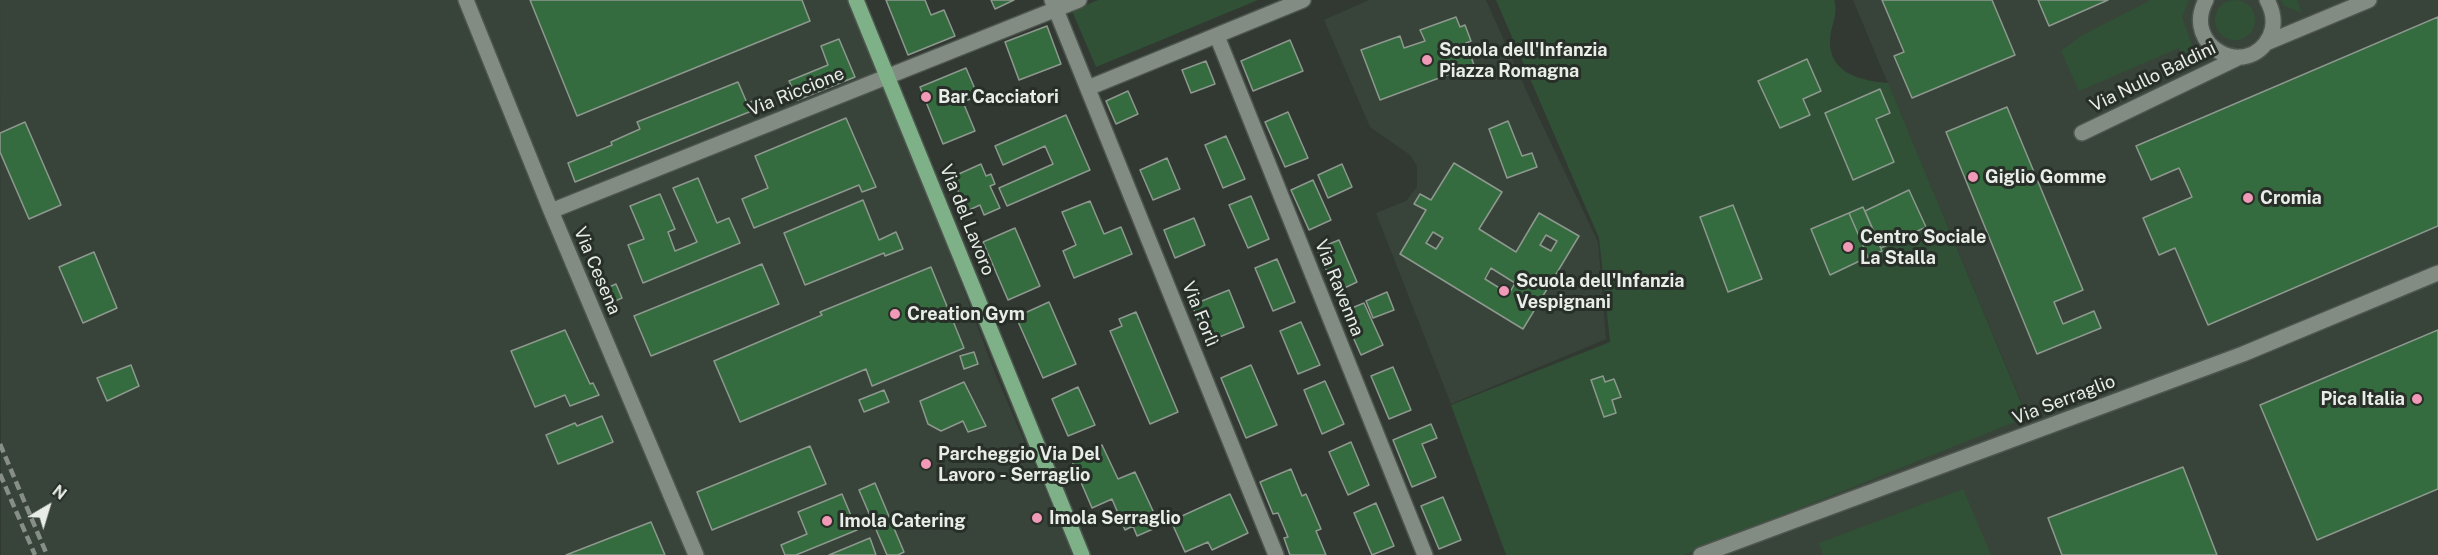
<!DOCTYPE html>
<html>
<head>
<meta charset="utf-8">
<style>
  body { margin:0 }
  #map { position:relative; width:2438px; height:555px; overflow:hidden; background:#313932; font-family:"Public Sans",sans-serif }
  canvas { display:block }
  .north { position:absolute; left:18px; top:477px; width:60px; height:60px; -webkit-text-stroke:4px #272f28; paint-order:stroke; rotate:38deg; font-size:16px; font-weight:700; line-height:24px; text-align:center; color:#e8ede8 }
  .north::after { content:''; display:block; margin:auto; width:21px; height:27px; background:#e8ede8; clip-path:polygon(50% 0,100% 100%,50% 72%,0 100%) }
</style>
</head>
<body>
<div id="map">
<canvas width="2438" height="555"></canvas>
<div class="north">N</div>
</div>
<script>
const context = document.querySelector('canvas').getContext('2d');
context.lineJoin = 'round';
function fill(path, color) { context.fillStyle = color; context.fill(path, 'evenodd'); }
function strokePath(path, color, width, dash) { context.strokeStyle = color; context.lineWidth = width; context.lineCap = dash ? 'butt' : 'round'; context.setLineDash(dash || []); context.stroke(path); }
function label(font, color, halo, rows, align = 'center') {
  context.font = font + ' "Public Sans",sans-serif'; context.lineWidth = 6; context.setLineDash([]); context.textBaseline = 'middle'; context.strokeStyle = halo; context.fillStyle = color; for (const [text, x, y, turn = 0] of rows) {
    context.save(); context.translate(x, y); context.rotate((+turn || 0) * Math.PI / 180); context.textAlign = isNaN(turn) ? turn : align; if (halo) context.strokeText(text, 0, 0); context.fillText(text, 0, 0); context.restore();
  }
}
fill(new Path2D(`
  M0,0H854L995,373L1073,555H1Z
  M1369,0H1486L1531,101L1598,242L1606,339L1451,404L1376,213L1406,201L1417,187V166L1410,155L1370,127L1324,20Z
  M1853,0H2438V555H1684L2027,416Z`), '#384439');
fill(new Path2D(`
  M2215 20a20 20 0 1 1 40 0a20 20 0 1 1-40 0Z
  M1098,0H1258L1096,67L1072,11Z
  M1496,0H1834C1839,14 1830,27 1830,41C1829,74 1863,81 1888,83L2027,417L1684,555H1506L1451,405L1610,342L1599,238Z
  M2151,0H2189L2182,18L2192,45L2186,62L2179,48L2079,91L2061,51L2081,36Z
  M2281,0H2300L2297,1L2302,13L2283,5Z
  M1963,489L1991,555H1823L1819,543Z`), '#315136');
const building = new Path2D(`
  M530,0H802L810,21L577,116Z
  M886,0H925L931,15L944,10L955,36L908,55Z
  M991,0H1014L995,9Z
  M1882,0H1992L2015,55L1912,98L1894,56L1904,52Z
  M2038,0H2108L2049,26Z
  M1456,17L1460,27L1465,25L1471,41L1466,43L1474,65L1380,100L1361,50L1400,36L1404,48L1425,41L1420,30Z
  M2438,17V226L2208,325L2175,248L2159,255L2143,218L2192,197L2179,168L2151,180L2136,146Z
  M1047,26L1061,64L1019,80L1005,42Z
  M839,39L855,77L798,100L789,81L828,65L821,46Z
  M1290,40L1303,71L1253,91L1241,61Z
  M1807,59L1821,91L1803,99L1810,115L1780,128L1758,81Z
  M1206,61L1215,84L1191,93L1182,70Z
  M966,68L978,96L963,102L975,131L943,144L920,87Z
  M738,82L747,103L756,100L759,108L575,182L568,163L612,145L611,142L640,129L637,122Z
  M1880,89L1890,113L1876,119L1894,162L1853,180L1825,113Z
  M1128,91L1138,114L1116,124L1106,101Z
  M2007,107L2083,290L2054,302L2063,324L2094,311L2101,328L2037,354L1946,132Z
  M1288,112L1308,158L1285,167L1265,122Z
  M1066,115L1090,170L1007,206L999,188L1053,164L1045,146L1003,165L995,146Z
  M846,118L876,187L862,192L859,185L754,228L742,199L768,188L755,156Z
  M1508,121L1522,156L1532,153L1537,167L1507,178L1489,129Z
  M25,122L61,205L29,219L0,152V133Z
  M1226,136L1245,179L1223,188L1205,145Z
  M1167,158L1180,189L1153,200L1140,170Z
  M1454,163L1502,192L1479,229L1516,252L1539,213L1579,236L1523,329L1400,254L1426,210L1414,204L1420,194L1431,200ZM1433,232L1443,238L1436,249L1426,243ZM1546,235L1557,241L1551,251L1540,245ZM1491,268L1515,283L1509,294L1485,279Z
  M981,164L986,176L991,174L995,184L990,186L1000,208L984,215L980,205L967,211L952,177Z
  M1342,164L1352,187L1328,198L1318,175Z
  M698,178L717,223L729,218L740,243L643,283L628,245L644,239L630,206L660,194L675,229L668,232L675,251L690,245L697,242L673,188Z
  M1313,180L1331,220L1309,230L1291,190Z
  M1909,190L1926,227L1881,248L1865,211Z
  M1251,196L1269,239L1248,248L1229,205Z
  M863,200L879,240L896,232L903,249L885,256L884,253L805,285L784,233Z
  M1090,201L1104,234L1121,227L1132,254L1074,278L1063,251L1076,245L1062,212Z
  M1733,205L1762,279L1728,292L1700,217Z
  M1863,207L1882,251L1868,257L1849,213Z
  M1849,213L1868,257L1830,275L1811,229Z
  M1194,218L1205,245L1175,258L1164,230Z
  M1015,228L1040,286L1008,300L983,242Z
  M1339,240L1357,282L1336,292L1317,249Z
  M94,252L117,308L83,323L59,267Z
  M1277,259L1295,302L1273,311L1255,268Z
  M762,264L779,304L651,356L634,316Z
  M931,267L964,348L872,386L866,369L740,422L714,361L822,315L820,312Z
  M616,284L622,298L608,304L602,290Z
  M1229,290L1244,327L1207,342L1192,305Z
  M1387,292L1394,310L1373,318L1366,301Z
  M1049,302L1076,364L1043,378L1016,317Z
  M1364,303L1383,345L1361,355L1342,312Z
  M1136,312L1178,412L1150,424L1110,331L1122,326L1119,319Z
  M1301,322L1320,365L1298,374L1280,331Z
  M565,330L590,384L593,383L599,395L570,406L565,395L535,407L511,351Z
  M2438,330V489L2317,540L2260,405Z
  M974,352L978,364L964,369L960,356Z
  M131,365L139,386L107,401L97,378Z
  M1251,365L1277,425L1246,438L1221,378Z
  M1393,367L1411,410L1389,419L1371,376Z
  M1603,376L1605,382L1614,379L1621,397L1612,400L1616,413L1604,417L1591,380Z
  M1325,381L1344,424L1322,434L1304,390Z
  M964,382L986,426L968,432L963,421L941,431L928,424L920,401Z
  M1078,387L1095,425L1068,436L1052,399Z
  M884,390L889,402L864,412L859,400Z
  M602,416L613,442L558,464L546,435L575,423L577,426Z
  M1431,424L1437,438L1422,444L1436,477L1412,487L1393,440Z
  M1351,442L1369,485L1348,495L1329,452Z
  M1102,445L1118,479L1135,472L1160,526L1137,536L1133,526L1125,530L1112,499L1092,508L1071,459Z
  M810,446L826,484L712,530L697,492Z
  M2183,467L2217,555H2062L2048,518Z
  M1291,469L1302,496L1306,494L1321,529L1316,531L1326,555H1290L1284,538L1288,537L1278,513L1273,514L1260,482Z
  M875,483L904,552L898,555H887L859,490Z
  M842,494L857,530L796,555H785L781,545L807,534L798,512Z
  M1230,494L1248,533L1212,550L1208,542L1185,552L1171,521Z
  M1443,497L1461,540L1439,549L1421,506Z
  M1376,503L1394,546L1372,555L1354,513Z
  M651,522L665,555H566Z
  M870,538L876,555H829Z`);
fill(building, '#346c3f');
strokePath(building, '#8e988f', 1.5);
const minor = new Path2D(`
  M466,0L551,211L696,555
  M1052,0L1276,555
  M2206,0C2181,47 2248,81 2270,36C2276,23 2273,11 2267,0
  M1217,36L1425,555
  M2266,43L2369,0
  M1088,88L1303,0
  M2082,133L2240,57
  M551,211L1079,0
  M1701,555L2243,354L2438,273`);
const major = new Path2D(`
  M856,0L1082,555`);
strokePath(minor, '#4e554f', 18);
strokePath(major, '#4e554f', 18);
strokePath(minor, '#828c83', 15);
strokePath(major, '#7eb187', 15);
strokePath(new Path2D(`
  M0,444L47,555
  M0,474L35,555`), '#878d87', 4.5, [9, 4.5]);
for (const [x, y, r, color] of [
  [1427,60,6,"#f09ab7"],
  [926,97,6,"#f09ab7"],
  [1973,177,6,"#f09ab7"],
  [2248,198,6,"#f09ab7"],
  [1848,247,6,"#f09ab7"],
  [1504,291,6,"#f09ab7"],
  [895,314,6,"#f09ab7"],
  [2417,399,6,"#f09ab7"],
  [926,464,6,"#f09ab7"],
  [1037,518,6,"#f09ab7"],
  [827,521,6,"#f09ab7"]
]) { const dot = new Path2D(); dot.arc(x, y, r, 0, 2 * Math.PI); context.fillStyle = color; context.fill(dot); strokePath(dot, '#272f28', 2); }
label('bold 18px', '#e8ede8', '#272f28', [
  ["Scuola dell'Infanzia",1439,50],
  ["Piazza Romagna",1439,71],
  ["Bar Cacciatori",938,97],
  ["Giglio Gomme",1985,177],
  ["Cromia",2260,198],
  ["Centro Sociale",1860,237],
  ["La Stalla",1860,258],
  ["Scuola dell'Infanzia",1516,281],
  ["Vespignani",1516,302],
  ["Creation Gym",907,314],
  ["Pica Italia",2405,399,"right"],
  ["Parcheggio Via Del",938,454],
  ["Lavoro - Serraglio",938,475],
  ["Imola Serraglio",1049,518],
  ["Imola Catering",839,521]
], 'left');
label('18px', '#e8ede8', '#272f28', [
  ["Via Nullo Baldini",2153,77,-26],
  ["Via Riccione",796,92,-22],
  ["Via del Lavoro",967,220,68],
  ["Via Cesena",597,271,67],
  ["Via Ravenna",1339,288,68],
  ["Via Forlì",1200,314,68],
  ["Via Serraglio",2064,400,-21]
]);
</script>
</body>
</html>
